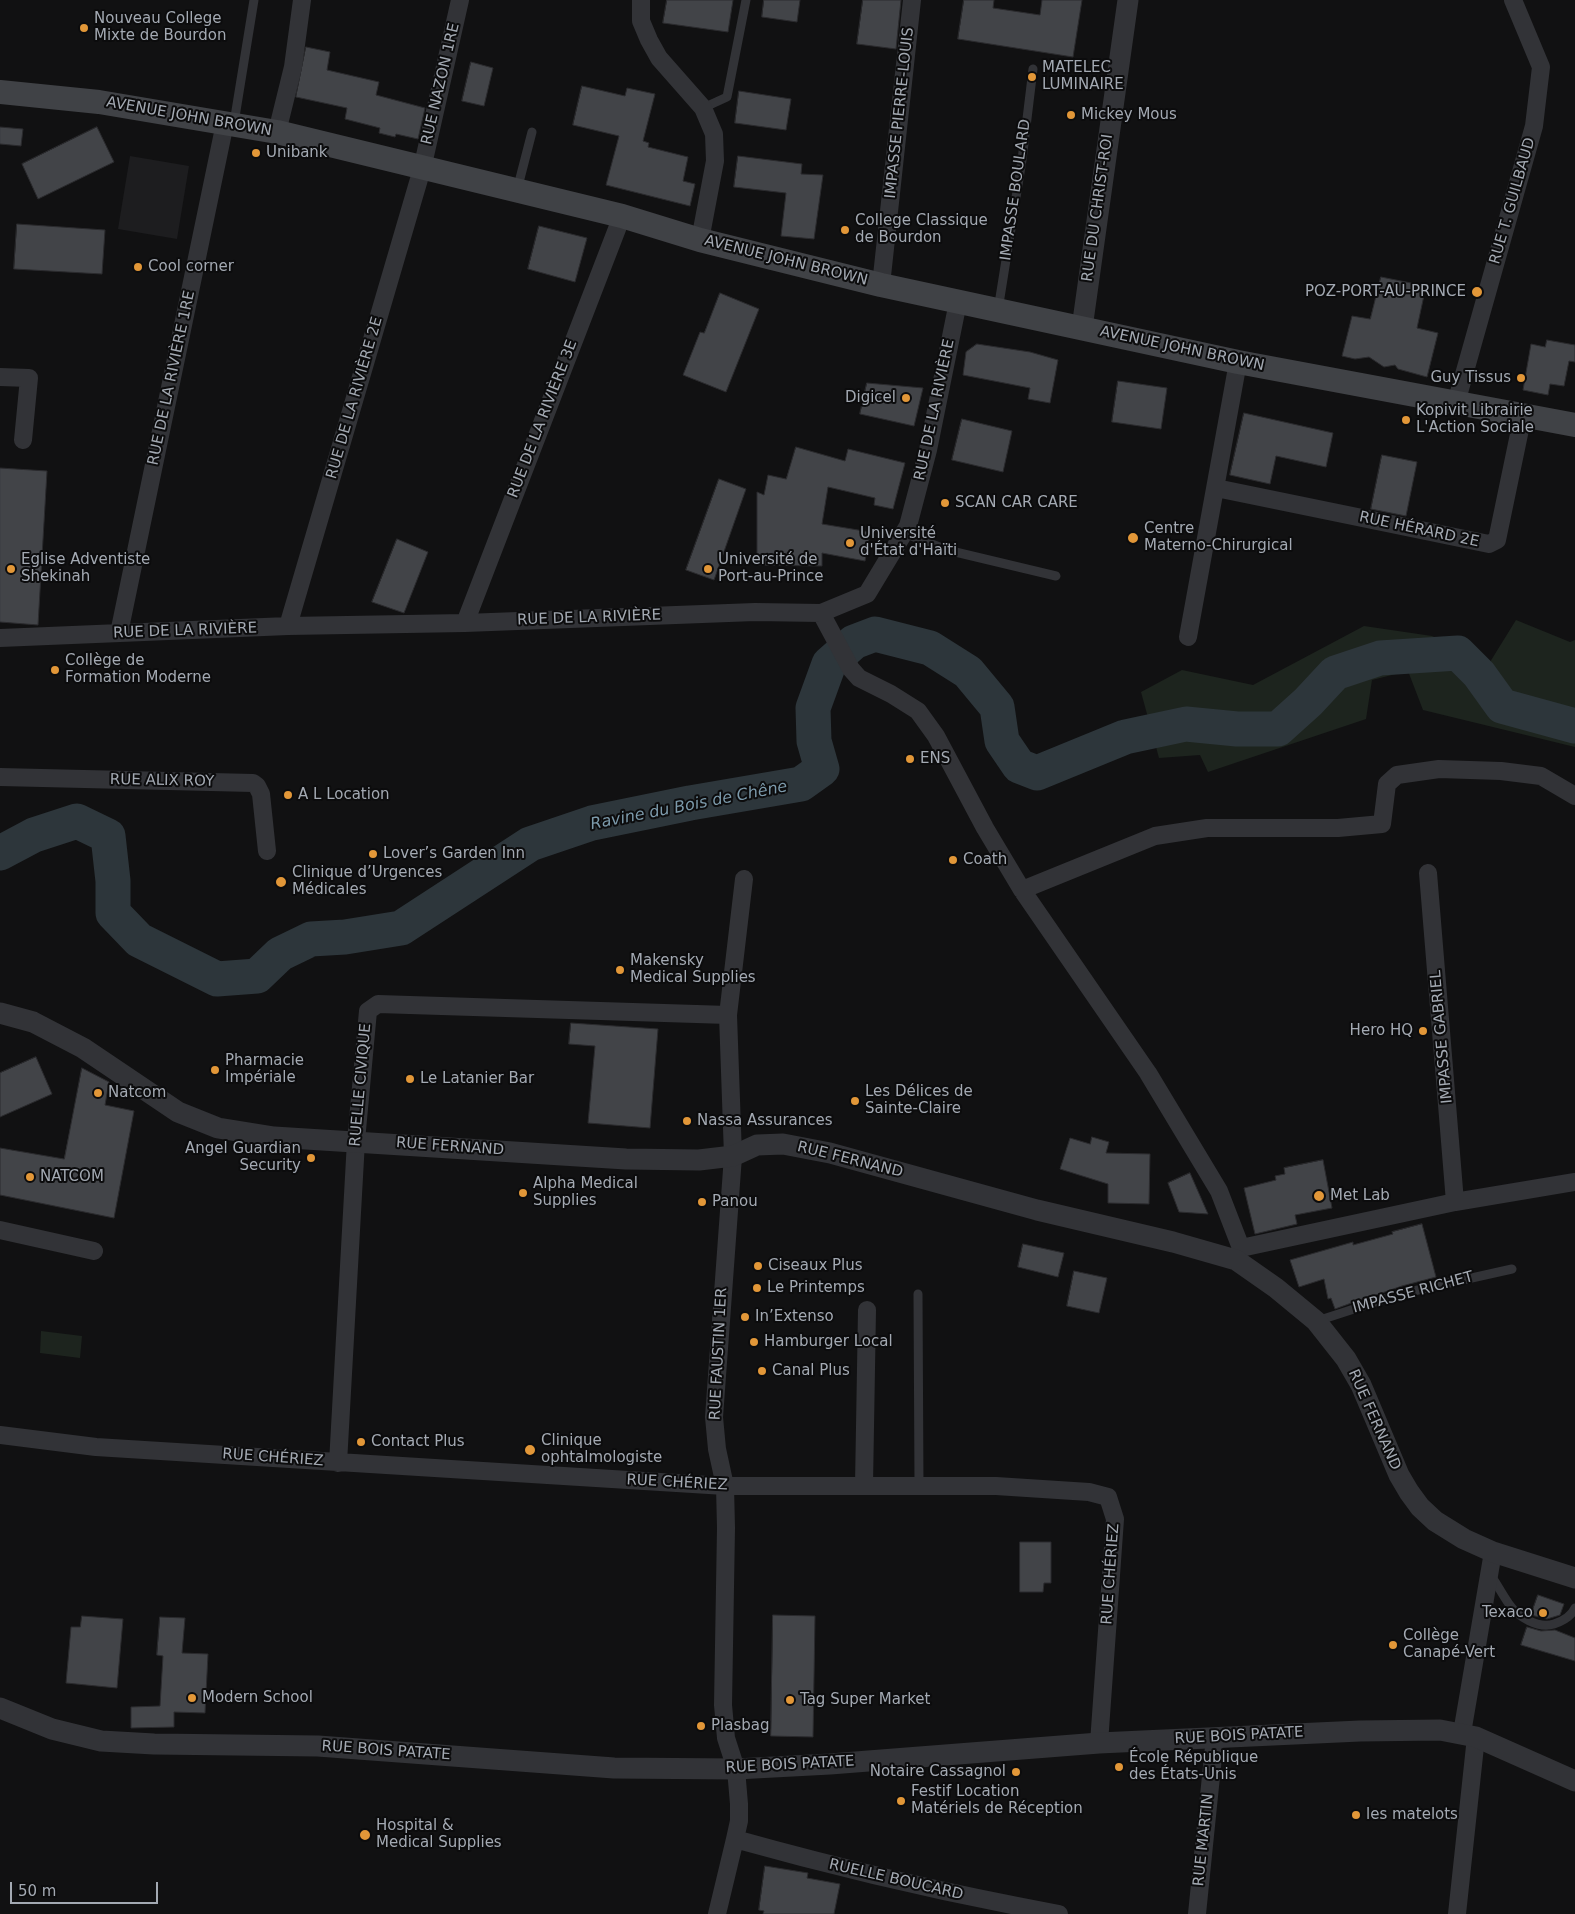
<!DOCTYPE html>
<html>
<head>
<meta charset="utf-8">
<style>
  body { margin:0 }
  #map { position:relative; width:1575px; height:1914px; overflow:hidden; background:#111112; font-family:"DejaVu Sans",sans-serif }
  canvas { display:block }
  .scale { position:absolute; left:10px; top:1882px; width:148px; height:22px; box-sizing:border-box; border:2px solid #a3a9b2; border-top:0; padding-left:6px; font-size:15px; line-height:18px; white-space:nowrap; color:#a3a9b2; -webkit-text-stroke:4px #0c0c0d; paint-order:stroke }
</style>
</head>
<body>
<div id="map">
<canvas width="1575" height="1914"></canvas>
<div class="scale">50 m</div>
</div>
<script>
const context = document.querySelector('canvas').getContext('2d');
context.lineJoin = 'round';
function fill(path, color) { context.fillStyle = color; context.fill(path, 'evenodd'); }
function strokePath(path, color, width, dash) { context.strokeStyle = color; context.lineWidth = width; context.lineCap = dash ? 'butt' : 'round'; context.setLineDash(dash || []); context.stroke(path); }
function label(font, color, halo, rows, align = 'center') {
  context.font = font + ' "DejaVu Sans",sans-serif'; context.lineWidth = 4; context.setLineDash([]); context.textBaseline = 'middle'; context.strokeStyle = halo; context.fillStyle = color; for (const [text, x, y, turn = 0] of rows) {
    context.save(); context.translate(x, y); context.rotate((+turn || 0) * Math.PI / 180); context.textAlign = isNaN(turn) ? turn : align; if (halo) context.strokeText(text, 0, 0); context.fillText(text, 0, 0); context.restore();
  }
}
fill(new Path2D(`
  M130,156L189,166L177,239L118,229Z`), '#1d1d1f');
fill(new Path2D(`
  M1516,620L1570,642L1575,640V747L1423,710L1408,671L1372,680L1366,719L1208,772L1200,755L1159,758L1141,692L1182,670L1253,685L1364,626L1432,636L1490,662Z
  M41,1331L82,1336L80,1358L40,1353Z`), '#1d241e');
strokePath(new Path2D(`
  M0,853L34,835L77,821L108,836L113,881V913L139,940L217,979L257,976L280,954L311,939L345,937L401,928L530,844L592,823L690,803L801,784L822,769L814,741L813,708L829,664L854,642L875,634L930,648L968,672L997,707L1002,741L1019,766L1037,773L1125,737L1186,724L1237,729H1278L1308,702L1335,673L1380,658L1458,653L1479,674L1502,706L1575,726`), '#2d363b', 35);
const building = new Path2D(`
  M667,0H733L728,32L663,23Z
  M764,0H800L797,22L762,17Z
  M863,0H901L896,49L857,44Z
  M964,0H994L993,8L1040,15L1042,0H1082L1073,57L958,39Z
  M306,47L330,52L327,70L379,82L376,95L425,108L418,139L396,134L395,137L379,133L380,128L345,119L347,108L296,97Z
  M471,62L493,68L484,106L462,101Z
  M582,86L625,96L627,88L655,94L643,141L649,143L648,147L688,157L683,181L695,184L690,206L606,185L619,136L573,125Z
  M739,91L791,99L786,130L735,123Z
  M0,127L23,129L21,146L0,144Z
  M97,127L114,162L38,199L22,164Z
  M738,156L802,164L801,174L823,175L814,239L781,236L786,193L734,187Z
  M17,224L105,230L102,274L14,269Z
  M539,226L587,238L575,282L528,269Z
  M1381,277L1426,286L1417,328L1438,333L1427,377L1398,369L1395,365L1384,367L1369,357L1355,359L1342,356L1352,316L1370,319Z
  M720,293L759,309L726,392L683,375L700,332L704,333Z
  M1547,340L1575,345V362L1569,361L1564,386L1550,384L1548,395L1523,390L1531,344L1545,347Z
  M977,344L1030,352L1058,360L1050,403L1028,399L1030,388L963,375L966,352Z
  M1118,381L1167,388L1161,429L1112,422Z
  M867,383L923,388L914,426L860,414Z
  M1244,413L1333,433L1326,467L1276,456L1270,484L1230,475Z
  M962,419L1012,431L1003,472L952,460Z
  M796,447L845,461L848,449L905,463L893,509L874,505L875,498L828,487L822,524L870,532L865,561L822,553V566L757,565V492L764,495L768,475L786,479Z
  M1382,455L1417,462L1406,516L1371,509Z
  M0,468L47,471L38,625L0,622Z
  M719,479L746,489L714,580L686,570Z
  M397,539L428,552L404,613L372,602Z
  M571,1023L658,1029L650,1128L588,1123L595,1046L569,1044Z
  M36,1057L52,1094L0,1117V1073Z
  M82,1068L109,1082L105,1105L134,1111L114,1218L0,1195V1148L64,1159Z
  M1092,1137L1109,1142L1106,1153L1150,1154L1149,1204L1108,1203V1184L1060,1169L1070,1138L1090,1144Z
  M1323,1160L1332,1208L1295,1215L1297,1224L1255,1234L1244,1188L1276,1180L1275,1176L1285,1174L1284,1168Z
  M1190,1173L1208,1214L1179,1212L1168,1183Z
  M1422,1224L1436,1277L1402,1286L1373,1296V1295L1335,1309L1331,1298L1328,1299L1324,1279L1299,1287L1290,1260L1353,1242V1245L1393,1234L1392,1232Z
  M1023,1244L1064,1253L1058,1277L1018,1267Z
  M1074,1271L1107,1278L1099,1313L1067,1306Z
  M1020,1542H1051V1583H1044L1043,1592H1020Z
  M1538,1595L1564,1604L1560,1615L1547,1619L1531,1615Z
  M773,1615L815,1616L813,1737L771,1736Z
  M82,1616L123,1619L117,1688L66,1683L71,1627H80Z
  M160,1617L185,1618L182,1653L208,1654L205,1713L174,1712V1727L131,1728V1707L160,1706L163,1656L157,1655Z
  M1527,1627L1541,1631L1555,1630L1575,1638V1661L1521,1645Z
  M765,1866L808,1873L807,1878L840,1884L834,1914H763L764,1911L759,1910Z`);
fill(building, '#424448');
strokePath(building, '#2b2b2e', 1);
strokePath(new Path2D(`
  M703,108L727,97L746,0
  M234,123L254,0
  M517,190L532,132
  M998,310L1022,160L1033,69
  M904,533L947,550L1056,576
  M918,1294L919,1486
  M1317,1321L1400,1294L1512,1269
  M1490,1574C1497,1584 1502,1594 1509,1604C1518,1617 1538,1629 1554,1624C1563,1621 1571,1617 1575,1608`), '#323337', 9);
strokePath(new Path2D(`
  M641,0V21L649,40L659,58L703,108L714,134L715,161L700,240
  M277,132L293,67L302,0
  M881,285L912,0
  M0,377L29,378L23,440
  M1456,403L1534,126L1541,67L1513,0
  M1216,488L1489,544L1497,540L1523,415
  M821,613L851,669L859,678L891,694L918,711L936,736L985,828L1022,890L1148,1073L1219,1191L1241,1248L1236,1260
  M465,623L622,216
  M288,626L422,169L460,0
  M119,633L225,123
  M1188,637L1238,362
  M0,638L288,626L465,623L755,612L821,613L867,594L908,526L928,450L958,302
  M0,777L253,783L257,786L261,794L267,851
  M1428,873L1455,1202
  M1022,890L1155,836L1207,828H1338L1382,824L1387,784L1397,775L1439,769L1501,771L1541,776L1575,796
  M0,1230L94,1251
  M1241,1248L1455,1202L1575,1182
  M0,1435L96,1447L725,1486H996L1089,1492L1108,1497L1115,1519L1099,1743
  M338,1463L356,1141L368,1011L378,1004L728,1015
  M864,1485L867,1310
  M1462,1733L1493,1552
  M735,1839C842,1869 950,1894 1059,1914
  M717,1914L735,1839L739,1821V1804L736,1769L726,1738L723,1705L726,1528L725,1486L717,1449L714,1417L733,1156L728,1015L744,879
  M1197,1914L1215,1737
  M1457,1914L1476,1737`), '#323337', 18);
strokePath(new Path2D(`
  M1082,328L1128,0
  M0,1013L33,1022L83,1048L178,1112L218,1128L274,1137L626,1159L699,1160L733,1156L757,1145L783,1144L830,1153L1037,1210L1173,1242L1236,1260L1276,1288L1316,1321L1346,1359L1361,1385L1399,1475L1409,1492L1420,1507L1435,1521L1464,1539L1493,1552L1575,1578
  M0,1708L52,1729L101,1741L154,1744L318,1746L614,1768L736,1769L830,1764L1099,1743L1360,1731L1440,1730L1476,1737L1575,1781`), '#323337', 21);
strokePath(new Path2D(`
  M0,92L99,102L277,132L622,216L700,240L881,285L1238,362L1575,425`), '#404246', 24);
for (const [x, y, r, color] of [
  [84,28,5,"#e29738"],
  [1032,77,5,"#e29738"],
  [1071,115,5,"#e29738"],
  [256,153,5,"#e29738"],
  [845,230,5,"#e29738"],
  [138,267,5,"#e29738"],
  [1477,292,6,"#e29738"],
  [1521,378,5,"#e29738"],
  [906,398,5,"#e29738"],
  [1406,420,5,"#e29738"],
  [945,503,5,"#e29738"],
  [1133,538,6,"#e29738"],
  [850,543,5,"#e29738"],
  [11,569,5,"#e29738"],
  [708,569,5,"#e29738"],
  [55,670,5,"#e29738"],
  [910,759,5,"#e29738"],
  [288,795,5,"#e29738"],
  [373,854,5,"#e29738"],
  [953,860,5,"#e29738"],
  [281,882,6,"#e29738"],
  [620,970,5,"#e29738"],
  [1423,1031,5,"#e29738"],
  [215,1070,5,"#e29738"],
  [410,1079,5,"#e29738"],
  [98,1093,5,"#e29738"],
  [855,1101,5,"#e29738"],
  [687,1121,5,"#e29738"],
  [311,1158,5,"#e29738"],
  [30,1177,5,"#e29738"],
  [523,1193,5,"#e29738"],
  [1319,1196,6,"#e29738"],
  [702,1202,5,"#e29738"],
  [758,1266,5,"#e29738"],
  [757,1288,5,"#e29738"],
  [745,1317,5,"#e29738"],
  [754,1342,5,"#e29738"],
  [762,1371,5,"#e29738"],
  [361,1442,5,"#e29738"],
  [530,1450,6,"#e29738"],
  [1543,1613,5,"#e29738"],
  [1393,1645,5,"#e29738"],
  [192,1698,5,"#e29738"],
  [790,1700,5,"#e29738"],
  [701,1726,5,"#e29738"],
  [1119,1767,5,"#e29738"],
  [1016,1772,5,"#e29738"],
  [901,1801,5,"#e29738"],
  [1356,1815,5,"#e29738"],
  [365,1835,6,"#e29738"]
]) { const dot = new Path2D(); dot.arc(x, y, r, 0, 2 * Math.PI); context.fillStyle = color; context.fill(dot); strokePath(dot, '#0c0c0d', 2); }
label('15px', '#a3a9b2', '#0c0c0d', [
  ["Nouveau College",94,19],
  ["Mixte de Bourdon",94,36],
  ["MATELEC",1042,68],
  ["LUMINAIRE",1042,85],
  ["Mickey Mous",1081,115],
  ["Unibank",266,153],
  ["College Classique",855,221],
  ["de Bourdon",855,238],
  ["Cool corner",148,267],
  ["POZ-PORT-AU-PRINCE",1466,292,"right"],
  ["Guy Tissus",1511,378,"right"],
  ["Digicel",896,398,"right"],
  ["Kopivit Librairie",1416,411],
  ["L'Action Sociale",1416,428],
  ["SCAN CAR CARE",955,503],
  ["Centre",1144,529],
  ["Materno-Chirurgical",1144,546],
  ["Université",860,534],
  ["d'État d'Haïti",860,551],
  ["Eglise Adventiste",21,560],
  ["Shekinah",21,577],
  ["Université de",718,560],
  ["Port-au-Prince",718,577],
  ["Collège de",65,661],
  ["Formation Moderne",65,678],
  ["ENS",920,759],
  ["A L Location",298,795],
  ["Lover’s Garden Inn",383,854],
  ["Coath",963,860],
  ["Clinique d’Urgences",292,873],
  ["Médicales",292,890],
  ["Makensky",630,961],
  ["Medical Supplies",630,978],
  ["Hero HQ",1413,1031,"right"],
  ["Pharmacie",225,1061],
  ["Impériale",225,1078],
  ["Le Latanier Bar",420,1079],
  ["Les Délices de",865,1092],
  ["Sainte-Claire",865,1109],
  ["Natcom",108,1093],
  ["Nassa Assurances",697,1121],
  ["Angel Guardian",301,1149,"right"],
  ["Security",301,1166,"right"],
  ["NATCOM",40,1177],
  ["Alpha Medical",533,1184],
  ["Supplies",533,1201],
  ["Met Lab",1330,1196],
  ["Panou",712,1202],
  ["Ciseaux Plus",768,1266],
  ["Le Printemps",767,1288],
  ["In’Extenso",755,1317],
  ["Hamburger Local",764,1342],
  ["Canal Plus",772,1371],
  ["Clinique",541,1441],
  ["ophtalmologiste",541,1458],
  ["Contact Plus",371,1442],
  ["Texaco",1533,1613,"right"],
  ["Collège",1403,1636],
  ["Canapé-Vert",1403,1653],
  ["Modern School",202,1698],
  ["Tag Super Market",800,1700],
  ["Plasbag",711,1726],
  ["École République",1129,1758],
  ["des États-Unis",1129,1775],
  ["Notaire Cassagnol",1006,1772,"right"],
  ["Festif Location",911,1792],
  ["Matériels de Réception",911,1809],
  ["les matelots",1366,1815],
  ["Hospital &",376,1826],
  ["Medical Supplies",376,1843]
], 'left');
label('15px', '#a3a9b2', '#0c0c0d', [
  ["RUE NAZON 1RE",441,84,-77],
  ["IMPASSE PIERRE-LOUIS",900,113,-84],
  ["AVENUE JOHN BROWN",189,117,10],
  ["IMPASSE BOULARD",1016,190,-82],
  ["RUE T. GUILBAUD",1513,201,-74],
  ["RUE DU CHRIST-ROI",1098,208,-82],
  ["AVENUE JOHN BROWN",786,261,14],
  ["AVENUE JOHN BROWN",1182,349,12],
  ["RUE DE LA RIVIÈRE 1RE",172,378,-78],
  ["RUE DE LA RIVIÈRE 2E",355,398,-74],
  ["RUE DE LA RIVIÈRE",935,410,-78],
  ["RUE DE LA RIVIÈRE 3E",543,419,-69],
  ["RUE HÉRARD 2E",1419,530,12],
  ["RUE DE LA RIVIÈRE",589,618,-2],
  ["RUE DE LA RIVIÈRE",185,631,-2],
  ["RUE ALIX ROY",162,781,1],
  ["IMPASSE GABRIEL",1442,1037,-95],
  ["RUELLE CIVIQUE",361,1085,-85],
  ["RUE FERNAND",450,1147,4],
  ["RUE FERNAND",850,1160,14],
  ["IMPASSE RICHET",1413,1293,-15],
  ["RUE FAUSTIN 1ER",719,1354,-87],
  ["RUE FERNAND",1374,1420,66],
  ["RUE CHÉRIEZ",273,1458,4],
  ["RUE CHÉRIEZ",677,1483,3],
  ["RUE CHÉRIEZ",1111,1574,-86],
  ["RUE BOIS PATATE",1239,1736,-3],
  ["RUE BOIS PATATE",386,1751,4],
  ["RUE BOIS PATATE",790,1765,-3],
  ["RUE MARTIN",1204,1840,-84],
  ["RUELLE BOUCARD",896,1880,13]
]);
label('italic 16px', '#7c9aab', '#0c0c0d', [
  ["Ravine du Bois de Chêne",689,806,-11]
]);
</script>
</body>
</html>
